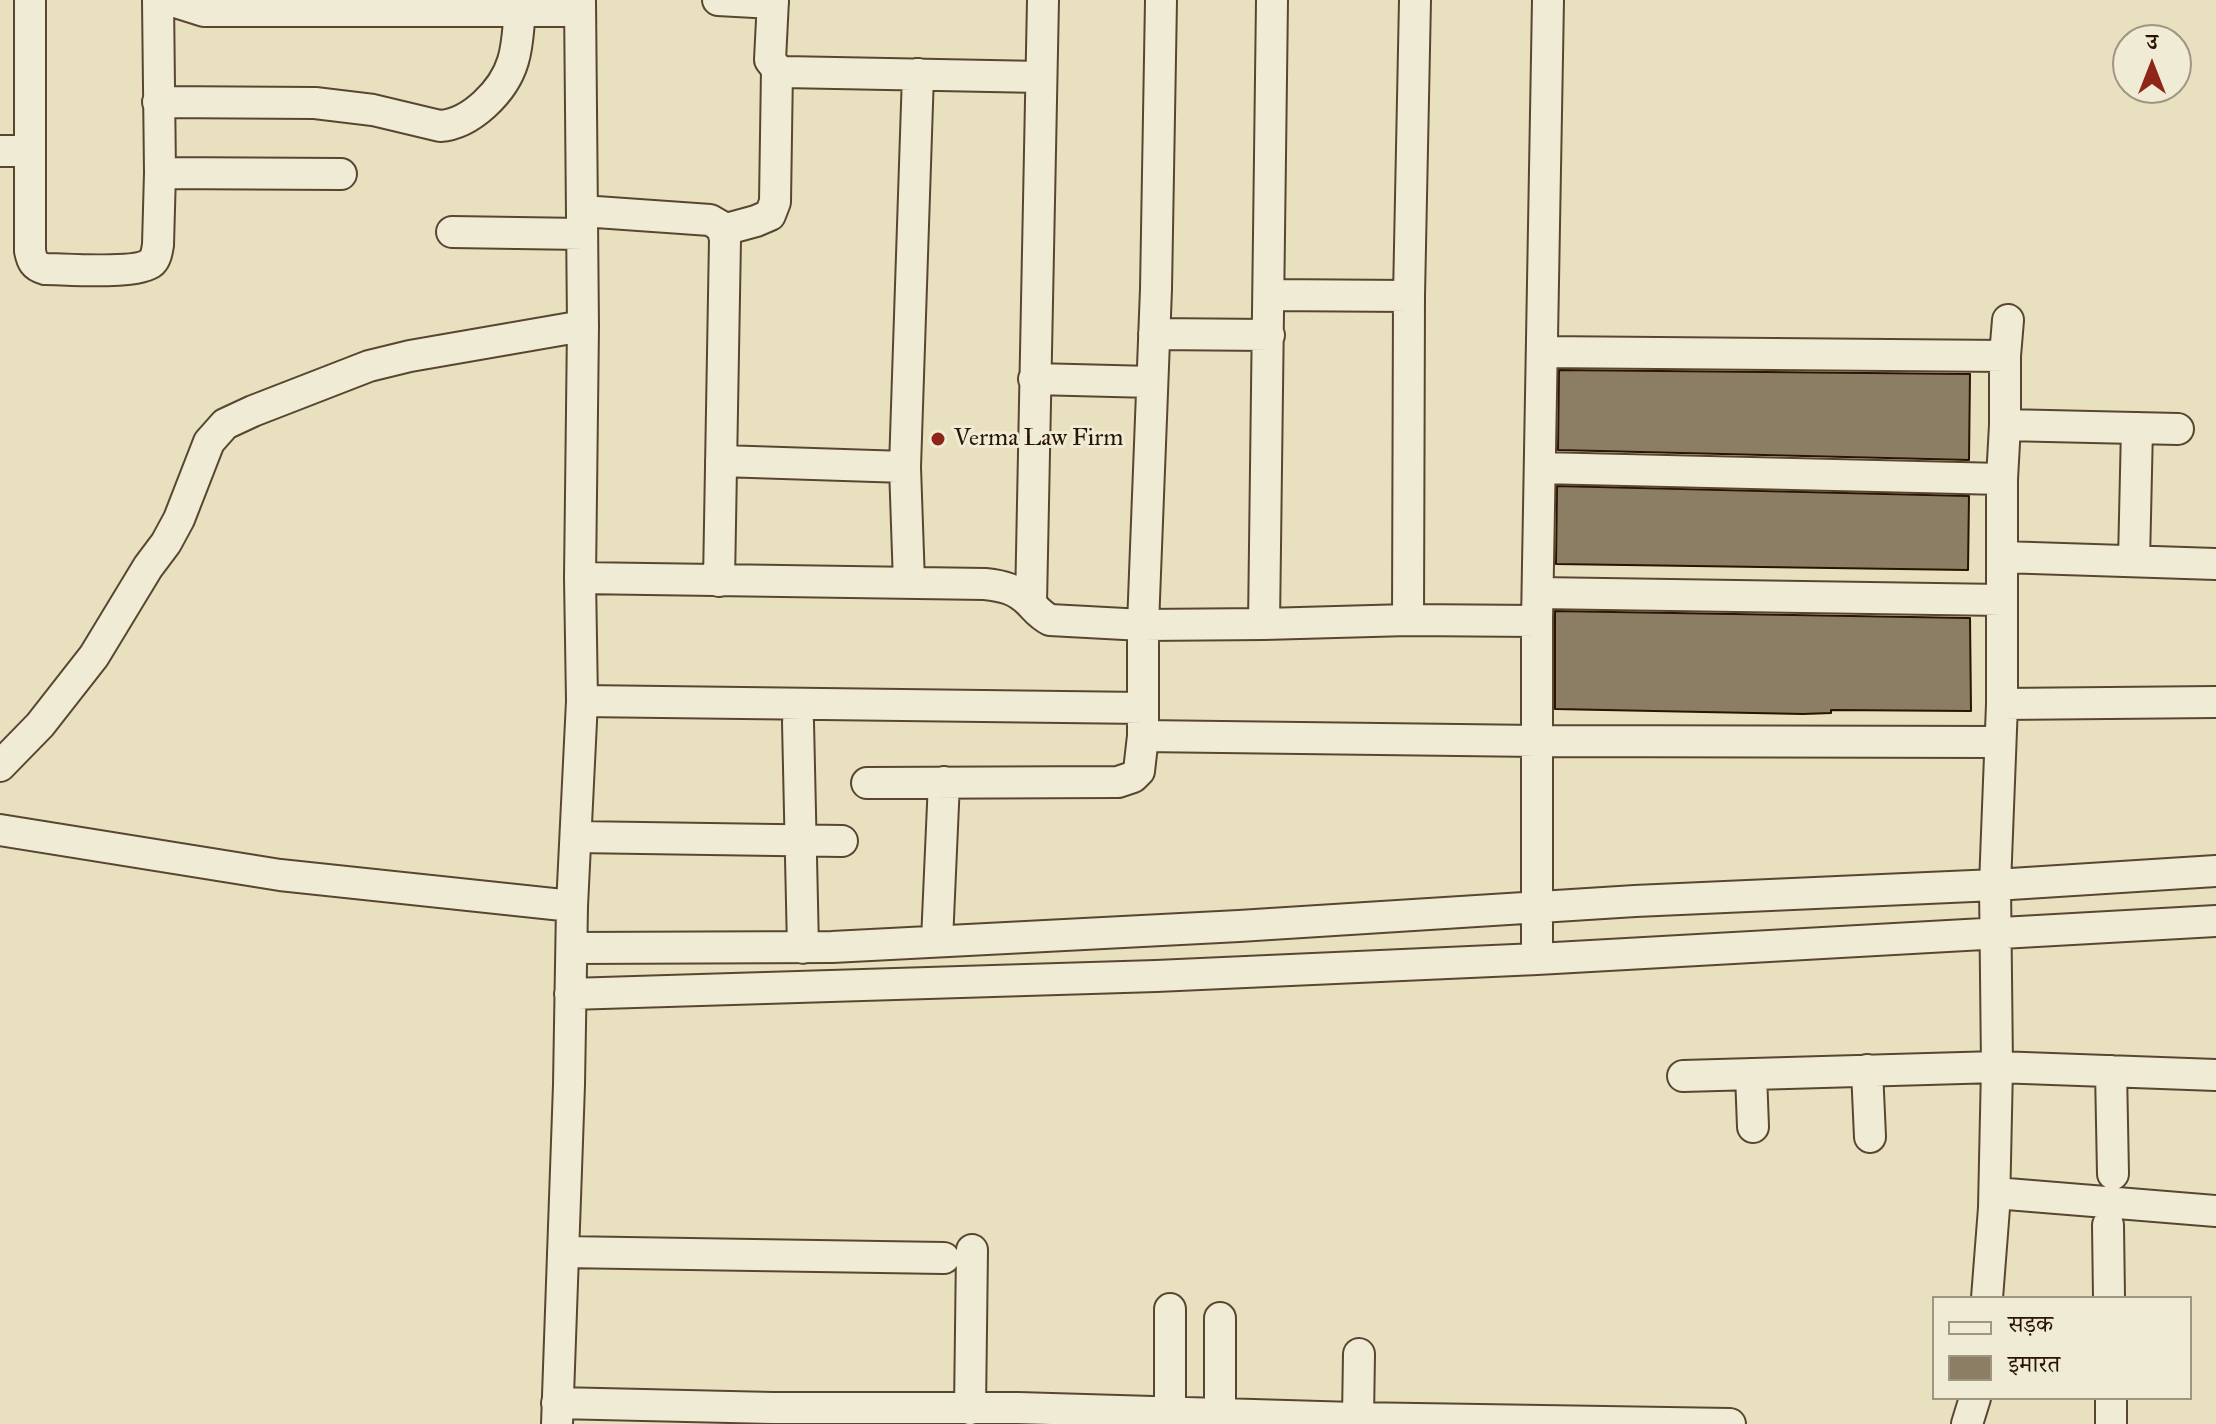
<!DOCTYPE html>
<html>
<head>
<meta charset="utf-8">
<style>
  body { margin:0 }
  #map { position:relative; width:2216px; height:1424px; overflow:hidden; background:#e8e0bf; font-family:"IM FELL Great Primer","Noto Serif Devanagari",serif }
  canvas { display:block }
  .legend { position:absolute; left:1932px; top:1296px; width:260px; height:104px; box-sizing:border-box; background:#f0ebd5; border:2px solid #a09580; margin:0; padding:10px 14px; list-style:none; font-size:24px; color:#291301 }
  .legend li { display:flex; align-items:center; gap:16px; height:40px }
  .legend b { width:40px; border:2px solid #a09580 }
  .north { position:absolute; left:2112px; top:24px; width:80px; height:80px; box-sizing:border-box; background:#f0ebd5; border:2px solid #a09580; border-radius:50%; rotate:0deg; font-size:22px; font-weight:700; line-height:32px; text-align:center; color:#291301 }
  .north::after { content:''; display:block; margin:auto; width:28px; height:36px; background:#8f2418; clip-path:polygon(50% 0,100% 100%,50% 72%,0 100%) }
</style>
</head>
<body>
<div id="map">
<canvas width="2216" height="1424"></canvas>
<ul class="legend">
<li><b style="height:10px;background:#f0ebd5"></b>सड़क</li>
<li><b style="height:22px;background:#8c7e64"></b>इमारत</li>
</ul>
<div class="north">उ</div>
</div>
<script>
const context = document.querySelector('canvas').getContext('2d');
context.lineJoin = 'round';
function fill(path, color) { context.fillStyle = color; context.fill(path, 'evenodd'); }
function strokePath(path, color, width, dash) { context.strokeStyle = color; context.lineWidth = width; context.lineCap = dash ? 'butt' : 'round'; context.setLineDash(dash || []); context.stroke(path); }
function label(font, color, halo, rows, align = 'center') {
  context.font = font + ' "IM FELL Great Primer",serif'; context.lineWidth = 6; context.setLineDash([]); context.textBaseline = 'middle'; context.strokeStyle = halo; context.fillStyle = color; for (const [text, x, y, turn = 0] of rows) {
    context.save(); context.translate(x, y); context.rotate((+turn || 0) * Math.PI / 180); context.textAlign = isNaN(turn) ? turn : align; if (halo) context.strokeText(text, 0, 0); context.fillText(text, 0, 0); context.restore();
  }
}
const building = new Path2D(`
  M1559,370L1970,374L1969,460L1558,450Z
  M1557,486L1969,496L1968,570L1556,564Z
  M1555,611L1970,618L1971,711L1831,710V713L1803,714L1555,709Z`);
fill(building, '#8c7e64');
strokePath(building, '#291301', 2);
const minor = new Path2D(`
  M30,0V251C32,261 34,266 45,269C65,269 138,275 152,262C156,258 157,251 158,245L160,173L158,0
  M169,0L204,11H580
  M718,0L773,3
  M773,0L770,60L777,69L784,72L1041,77
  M158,102L315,103L373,110L440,126C471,124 504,91 513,61C518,45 518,28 520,11
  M0,151H30
  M160,173L341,174
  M582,211L710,220L722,227L725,239L719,581
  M723,230L756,221L770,215L775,202L777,69
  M452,232L582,234
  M1269,295L1409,296
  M1154,334L1269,335
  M1542,352L2005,356
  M1034,379L1152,382
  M2005,425L2178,429
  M721,461L905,467
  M1541,468L2002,479
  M2002,557L2216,564
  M2134,561L2137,428
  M580,578L985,584C1003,586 1016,589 1029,602C1036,609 1040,615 1050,620L1143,625L1264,624L1408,620L1537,621
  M909,583L905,467L918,74
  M1538,593L2002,600
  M1031,604L1043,0
  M1408,620L1409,296L1415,0
  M1264,624L1272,0
  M582,701L1143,708
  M2002,704L2216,702
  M798,722L803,948
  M1143,736L1537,741L2000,742
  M0,766L40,725L94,656L148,567L166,543L179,519L209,442L225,424L253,411L369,366L410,356L583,326
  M867,783L1118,782L1133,777L1139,771L1143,736V625L1156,289L1161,0
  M0,830L280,875L572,906
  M576,837L842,841
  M937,941L944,782
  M572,948L832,947L1239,926L1635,901L1995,885L2216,871
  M1537,959V621L1548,0
  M570,994L1156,976L1537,959L2216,921
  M1867,1070L1870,1137
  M2111,1071L2113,1174
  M1751,1074L1753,1127
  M1683,1076L1997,1067L2216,1075
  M1995,1193L2216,1211
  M2108,1225L2109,1298
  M563,1252L944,1258
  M1987,1298L1994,1208L1997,1067L1995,885L2002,704V479L2005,425V356L2008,320
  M1170,1309V1412
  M1220,1318V1413
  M2111,1398V1424
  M557,1403L773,1408H1018L1354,1418L1730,1424
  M970,1409L972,1250
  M1358,1418L1359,1354
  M557,1424L569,1085L572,906L582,701L580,578L583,326L580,0
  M1967,1424L1975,1398`);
strokePath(minor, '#594630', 34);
strokePath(minor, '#f0ebd5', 30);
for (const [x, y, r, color] of [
  [938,439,8,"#8f2418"]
]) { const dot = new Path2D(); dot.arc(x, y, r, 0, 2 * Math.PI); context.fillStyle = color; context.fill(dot); strokePath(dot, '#f0ebd5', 3); }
label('24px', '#291301', '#f0ebd5', [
  ["Verma Law Firm",954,439]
], 'left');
</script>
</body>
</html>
